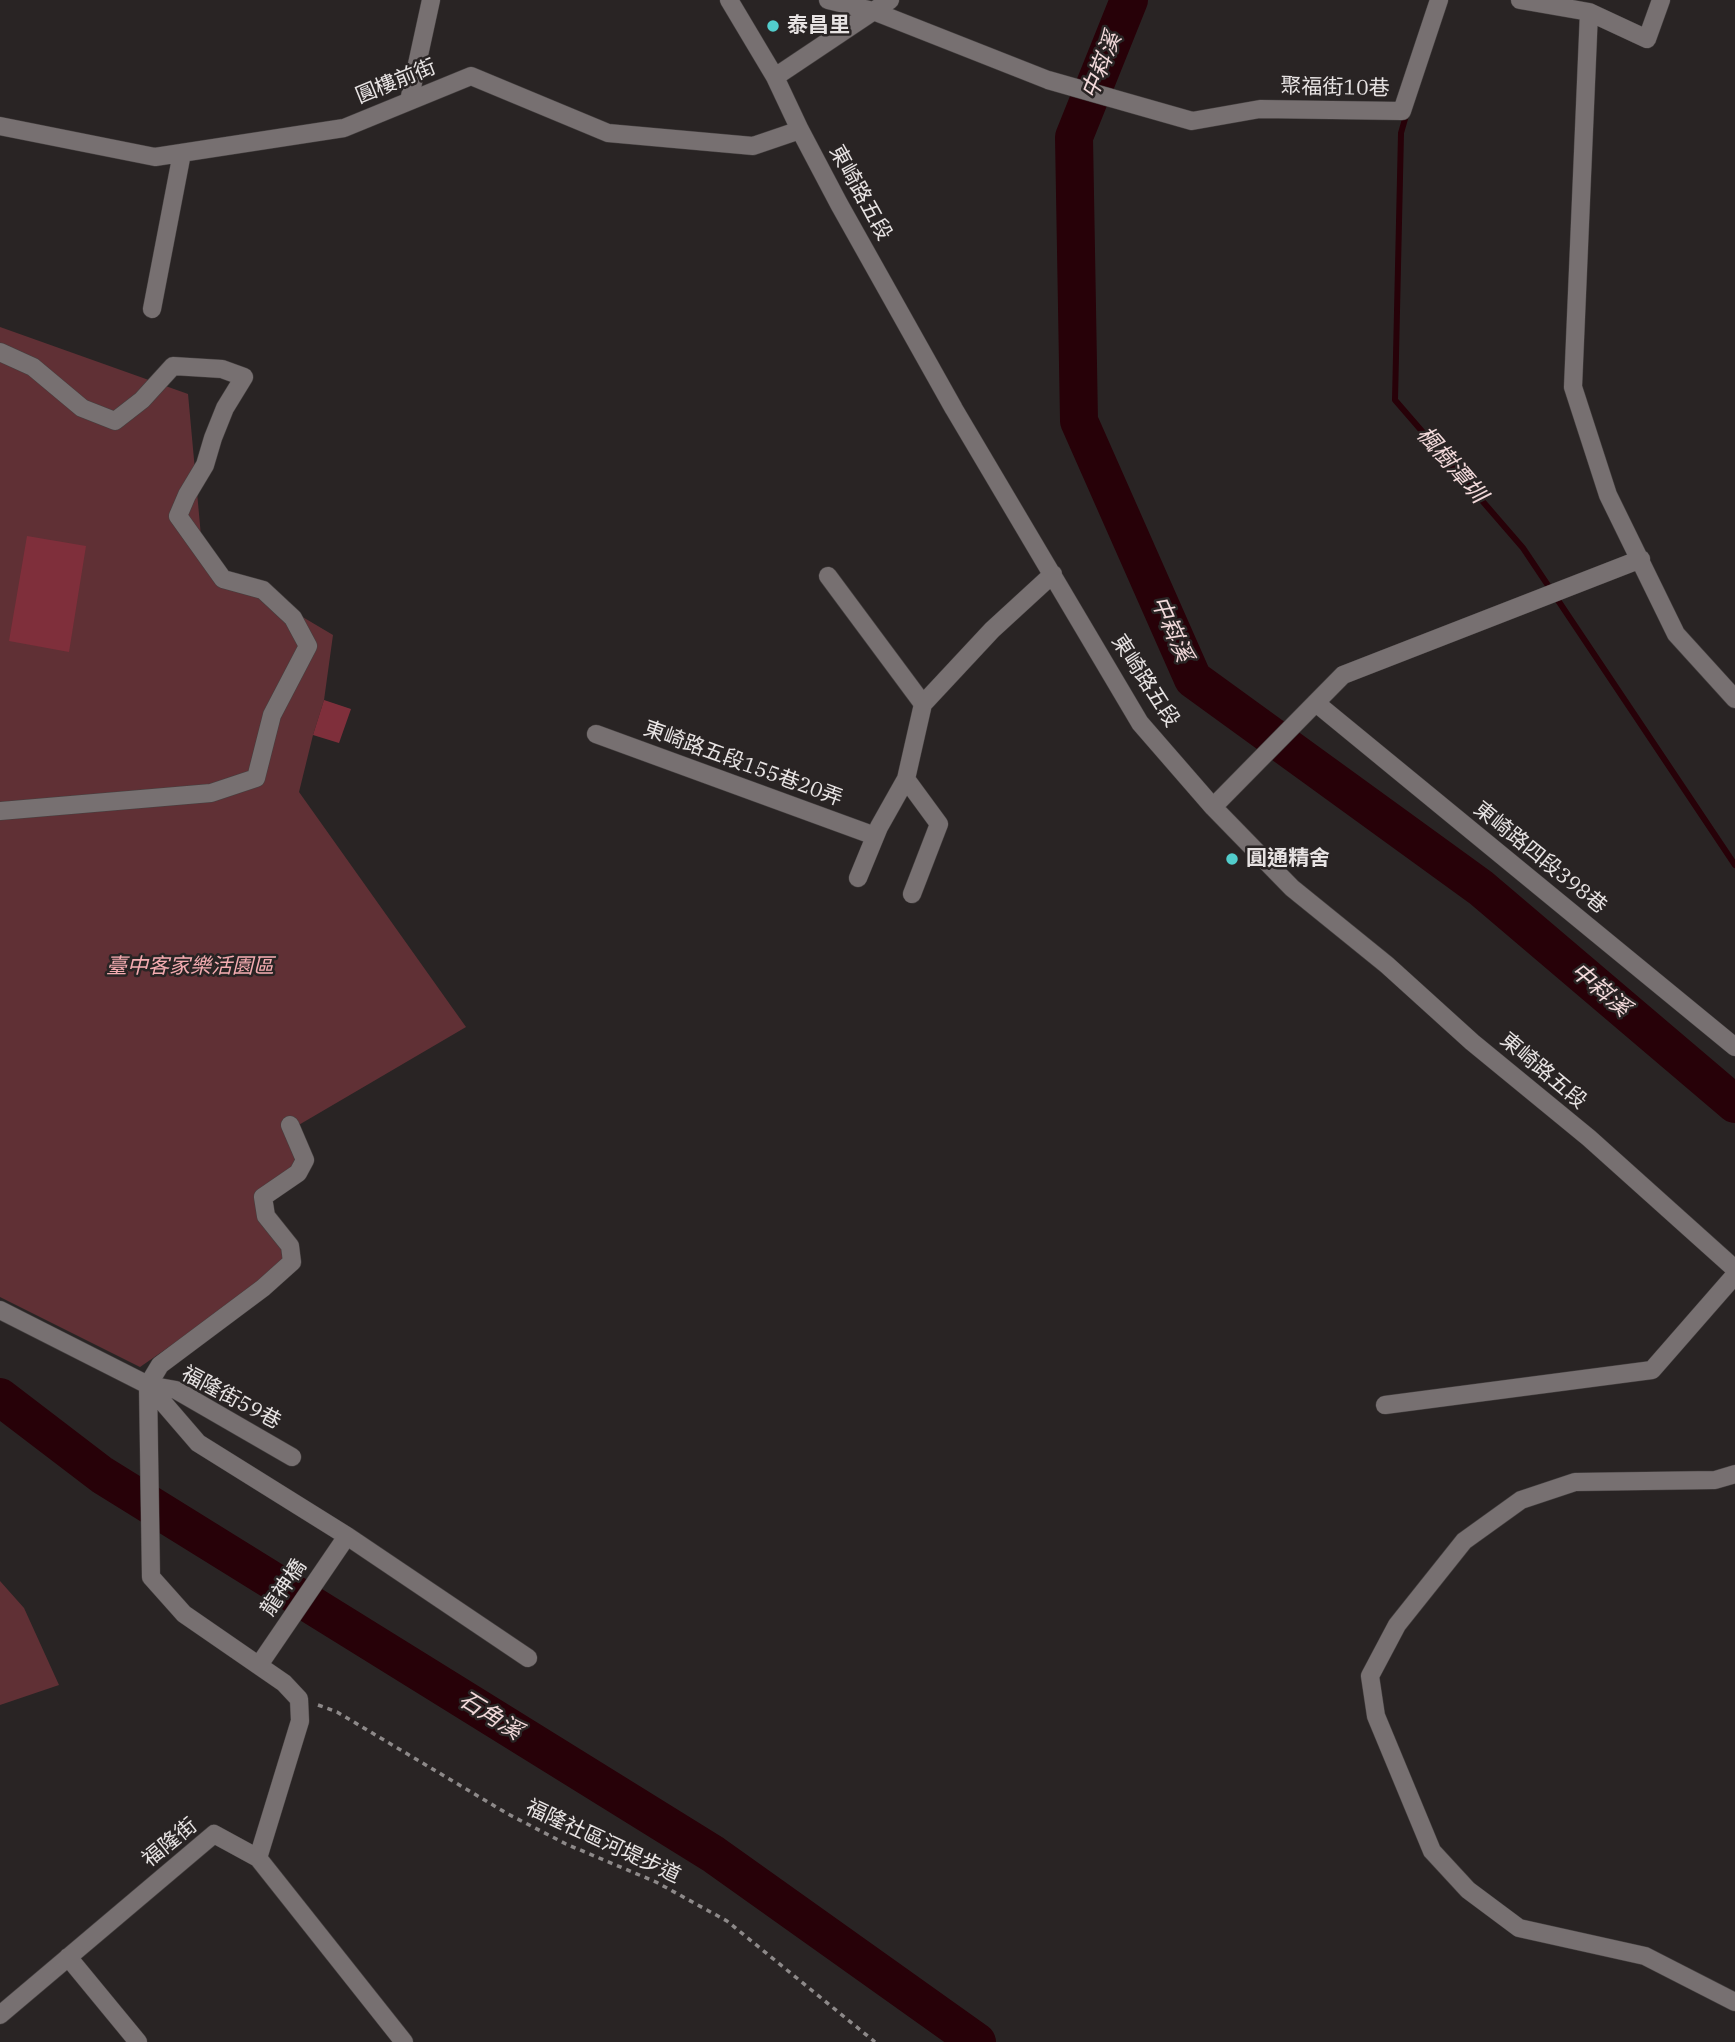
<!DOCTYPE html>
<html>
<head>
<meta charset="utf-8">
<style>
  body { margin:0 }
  canvas { display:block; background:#292424 }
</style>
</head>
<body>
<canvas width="1735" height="2042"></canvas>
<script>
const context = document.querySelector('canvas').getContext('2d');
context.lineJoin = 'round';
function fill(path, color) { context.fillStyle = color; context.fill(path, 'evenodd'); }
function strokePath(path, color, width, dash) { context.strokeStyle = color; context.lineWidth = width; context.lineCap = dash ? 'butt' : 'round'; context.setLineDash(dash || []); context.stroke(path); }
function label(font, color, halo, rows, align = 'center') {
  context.font = font + ' "IBM Plex Serif","Noto Sans TC",serif'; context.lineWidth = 5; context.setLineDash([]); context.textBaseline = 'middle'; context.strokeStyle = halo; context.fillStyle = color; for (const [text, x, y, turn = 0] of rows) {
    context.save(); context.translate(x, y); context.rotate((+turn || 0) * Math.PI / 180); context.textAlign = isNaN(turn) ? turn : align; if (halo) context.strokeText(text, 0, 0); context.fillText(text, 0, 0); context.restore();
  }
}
fill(new Path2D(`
  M0,327L188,394L203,558L333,635L324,700L313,735L299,792L466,1027L285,1133L298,1168L256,1198L289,1264L140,1367L0,1297Z
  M0,1581L24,1608L59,1685L0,1705Z`), '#603035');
strokePath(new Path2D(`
  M1407,112L1401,133L1395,400L1523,548L1735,865`), '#270108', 6);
strokePath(new Path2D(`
  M1129,0L1074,137L1079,421L1193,679L1481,888L1735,1104
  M0,1397L102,1475L713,1854L977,2042`), '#270108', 38);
fill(new Path2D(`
  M27,536L86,546L69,652L9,641Z
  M324,700L351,709L339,743L313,735Z`), '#7f2f3b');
const minor = new Path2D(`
  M729,0L775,77L800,130L839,204L954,409L1140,723L1213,807L1292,888L1387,965L1472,1042L1589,1138L1735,1269
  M828,0L873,11L1048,80L1192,121L1260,109L1402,111L1439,0
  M1520,0L1589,12L1647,39L1661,0
  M1589,12L1573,387L1608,495L1676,634L1735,699
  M775,77L890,0
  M409,101L431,0
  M0,126L155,157L344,128L471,76L608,133L753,146L800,130
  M152,309L182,153
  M0,352L33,367L82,408L115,421L142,400L173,366L222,369L244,377L225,408L213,438L205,465L187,495L178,516L223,579L263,590L293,618L308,646L272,715L256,778L211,793L0,811
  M828,576L923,704
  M1316,703L1735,1047
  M596,734L875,836
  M906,779L939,824L912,894
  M1213,807L1343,675L1641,559
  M858,878L879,827L906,779L923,704L992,630L1053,574
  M0,1310L148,1385L198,1443L347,1536L528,1658
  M148,1385L176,1390L292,1457
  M1385,1405L1652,1370L1735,1275
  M1735,1474L1715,1480L1575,1482L1521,1500L1464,1541L1397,1625L1370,1676L1376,1716L1432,1851L1468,1890L1519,1928L1645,1956L1735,2002
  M259,1665L347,1536
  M258,1858L300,1721L299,1699L284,1683L184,1614L151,1577L148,1385L160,1365L263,1288L292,1262L290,1246L266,1216L263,1197L298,1173L305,1160L290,1125
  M68,1957L138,2042
  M0,2015L214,1834L258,1858L404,2042`);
strokePath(minor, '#454040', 19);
strokePath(new Path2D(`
  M318,1705L337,1712L508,1814L566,1844L656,1882L727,1921L875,2042`), '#8d8989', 3.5, [5, 5]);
strokePath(minor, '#777071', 18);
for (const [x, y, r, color] of [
  [773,26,7,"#52cdcc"],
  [1232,859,7,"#52cdcc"]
]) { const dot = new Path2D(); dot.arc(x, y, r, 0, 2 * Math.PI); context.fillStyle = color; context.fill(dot); strokePath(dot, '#292424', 2.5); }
label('bold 21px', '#e7e3e3', '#292424', [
  ["泰昌里",787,26],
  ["圓通精舍",1246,859]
], 'left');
label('21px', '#e7e3e3', '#292424', [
  ["圓樓前街",396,82,-22],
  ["聚福街10巷",1335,88,1],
  ["東崎路五段",860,193,61],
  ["東崎路五段",1145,681,57],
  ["東崎路五段155巷20弄",743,764,20],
  ["東崎路四段398巷",1540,858,39],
  ["東崎路五段",1543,1071,40],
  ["福隆街59巷",231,1398,28],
  ["龍神橋",284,1588,-56],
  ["福隆社區河堤步道",603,1842,25],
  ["福隆街",170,1843,-39]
]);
label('italic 21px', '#f4acb1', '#292424', [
  ["臺中客家樂活園區",190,967]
]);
label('italic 23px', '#f2d9da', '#292424', [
  ["中嵙溪",1102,66,-68],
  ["楓樹潭圳",1451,465,49],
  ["中嵙溪",1171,629,66],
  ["中嵙溪",1600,990,40],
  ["石角溪",490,1716,32]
]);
</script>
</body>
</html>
